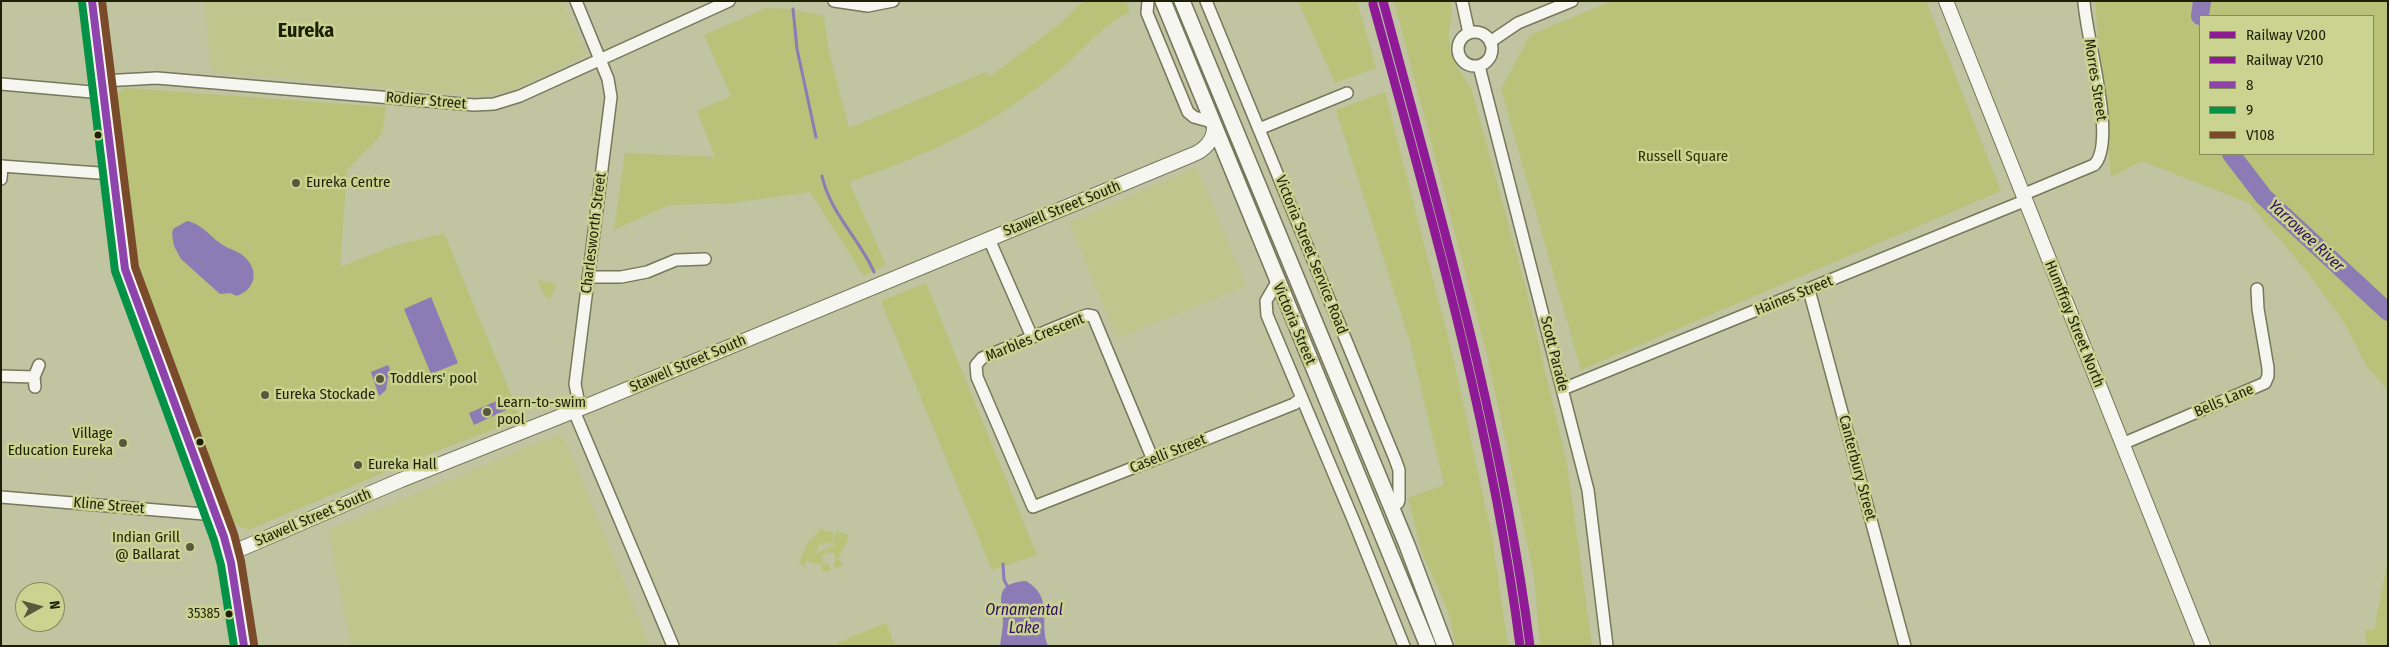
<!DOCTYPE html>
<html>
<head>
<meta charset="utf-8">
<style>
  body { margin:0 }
  #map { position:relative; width:2389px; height:647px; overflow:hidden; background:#c0c4a0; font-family:"Fira Sans Condensed",sans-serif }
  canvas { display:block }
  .frame { position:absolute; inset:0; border:2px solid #1e2006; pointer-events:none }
  .legend { position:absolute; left:2199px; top:15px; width:175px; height:140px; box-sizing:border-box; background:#cbd391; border:1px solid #868b59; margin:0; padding:6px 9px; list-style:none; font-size:15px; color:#1e2006 }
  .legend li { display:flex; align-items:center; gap:10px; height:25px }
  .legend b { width:25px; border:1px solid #868b59 }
  .north { position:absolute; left:15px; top:582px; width:50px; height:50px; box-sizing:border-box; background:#cbd391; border:1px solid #868b59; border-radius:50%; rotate:83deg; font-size:14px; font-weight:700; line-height:20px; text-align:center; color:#1e2006 }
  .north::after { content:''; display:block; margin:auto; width:18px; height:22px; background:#57593c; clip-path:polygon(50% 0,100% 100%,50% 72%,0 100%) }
</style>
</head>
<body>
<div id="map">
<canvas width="2389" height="647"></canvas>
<div class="frame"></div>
<ul class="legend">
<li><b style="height:6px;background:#8f1a95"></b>Railway V200</li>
<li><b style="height:6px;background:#8f1a95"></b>Railway V210</li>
<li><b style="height:6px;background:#8e44ad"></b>8</li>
<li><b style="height:6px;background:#049246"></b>9</li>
<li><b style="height:6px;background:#7a4b2a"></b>V108</li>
</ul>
<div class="north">N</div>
</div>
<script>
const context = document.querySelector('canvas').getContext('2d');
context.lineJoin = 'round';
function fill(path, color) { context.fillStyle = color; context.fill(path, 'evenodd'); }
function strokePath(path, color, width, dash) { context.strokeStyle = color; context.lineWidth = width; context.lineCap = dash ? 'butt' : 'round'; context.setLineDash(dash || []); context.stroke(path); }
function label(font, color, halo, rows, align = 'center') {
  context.font = font + ' "Fira Sans Condensed",sans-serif'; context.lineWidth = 5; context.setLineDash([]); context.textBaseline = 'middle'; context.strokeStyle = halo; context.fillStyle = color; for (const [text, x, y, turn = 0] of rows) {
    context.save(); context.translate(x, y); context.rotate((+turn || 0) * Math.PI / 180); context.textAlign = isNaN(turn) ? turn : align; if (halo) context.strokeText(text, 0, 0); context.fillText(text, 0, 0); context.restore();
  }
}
fill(new Path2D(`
  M205,1H562L587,55L512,91L479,96L211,72Z
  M1197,167L1246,286L1117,339L1069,223Z
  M559,434L564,436L650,646H351L328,530Z`), '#bfc68d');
fill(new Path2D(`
  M1084,1H1126L1130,12C1103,24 1083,50 1060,70C1050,78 1040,86 1030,93C975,134 913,160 849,182L886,265L864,276L810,192L732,203L669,205L614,230L625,153L715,157L697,111L731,96L704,35L766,8L790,9L824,16L829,52L849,128L986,72L989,77L1061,23Z
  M1298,1H1357L1376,68L1335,83Z
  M1394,1H1450C1455,18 1448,22 1449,37C1449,57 1459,71 1471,87L1526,289L1567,464L1592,646H1540L1534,576L1488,359Z
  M1612,1H1926L2001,191L1581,370L1501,89L1530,35Z
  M2095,1H2388V390L2367,367L2345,324L2308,273L2249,203L2142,161L2111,177ZM2200,16H2373V154H2200Z
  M125,88L386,107L382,134L347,170L340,267L391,247L444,233L521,419L413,460L249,530L231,523L136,267L117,95Z
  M1385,92L1453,357L1492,537L1508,646H1456L1449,614L1421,550L1408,498L1444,485L1410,341L1336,110Z
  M538,280L555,284L556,286L550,299L544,295Z
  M926,283L1037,555L992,570L881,301Z
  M821,529L834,533L831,543L829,544L828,542L818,546L819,550L814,553L815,555L824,549L826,554L822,556L823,563L826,565L829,564L831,571H822V565L807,561L804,567L799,563L807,544Z
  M837,531L848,535L847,542L838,559L843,564L836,569L833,563L835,562V555L831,552L828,554L825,548L836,546L835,544L831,545Z
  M2388,559V646H2367L2365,630H2374Z
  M886,623L895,646H838L837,643Z`), '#bac179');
fill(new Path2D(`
  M187,221C204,225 210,237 223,245C228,249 235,250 241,254C259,267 258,288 237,296L230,293L220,294L181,259L174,246L172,234L173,229Z
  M431,297L458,363L431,374L404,309Z
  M388,365L392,375L388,377L386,390L379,396L371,372Z
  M501,399L506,410L474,425L469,413Z
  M1026,581C1055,598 1038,623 1048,646H1000C1001,638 1003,629 1003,621C1002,600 993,583 1026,581Z`), '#8c7bb4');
strokePath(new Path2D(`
  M793,9L797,49L816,137
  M822,176C830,213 859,238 874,272
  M2384,310L2388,305
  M1003,564L1004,580L1009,589`), '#8c7bb4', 3);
strokePath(new Path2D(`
  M2200,16L2202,1
  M2231,154L2264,197L2388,312`), '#8c7bb4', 18);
const minor = new Path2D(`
  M576,1L608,79L611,97L575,384L580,409
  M834,1L868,6L893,1
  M1148,1L1147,13L1188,112L1194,117L1212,122
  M1206,1L1395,459L1399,470V500L1398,503L1391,507
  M1462,1L1469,33
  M1458 49a17 17 0 1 1 34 0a17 17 0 1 1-34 0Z
  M1490,42L1518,23L1572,1
  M1479,66L1588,490L1607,646
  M102,81L157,78L474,105L494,104L520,96L729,1
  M1,84L103,93
  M1259,129L1347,93
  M1,166L113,174
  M1,179L2,166
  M2022,195L2094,165C2118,142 2085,34 2084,1
  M989,239L1032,337
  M588,277H621L647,272L676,260L705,259
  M1277,282L1266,301L1267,315L1355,524L1404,646
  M1809,290L1905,646
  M1,376L34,377
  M35,387L34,377L39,365
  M1563,389L2024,201
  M574,411L673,646
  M2122,444L2265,383L2268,376V368L2258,309L2257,289
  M1153,460L1093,316L1087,315L1076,319L982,358L976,365L977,377L1033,507L1153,460L1169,454L1294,404L1302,398
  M1,497L216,515`);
const tertiary = new Path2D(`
  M92,1L125,269L224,537L231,563L244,646
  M1946,1L2203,646
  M229,554L401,480L594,403L1192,155C1203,151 1214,141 1214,128`);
const secondary = new Path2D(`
  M1163,1L1428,646
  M1182,1L1407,545L1445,646`);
strokePath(minor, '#75785a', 14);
strokePath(tertiary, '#75785a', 16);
strokePath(secondary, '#75785a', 18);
strokePath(minor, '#f6f6f1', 11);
strokePath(tertiary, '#f6f6f1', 14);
strokePath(secondary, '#f6f6f1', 15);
strokePath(new Path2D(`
  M1378,1C1435,214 1494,427 1524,646`), '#b8b8ae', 3);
strokePath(new Path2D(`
  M92,1L125,269L224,537L231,563L244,646`), '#8e44ad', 8);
strokePath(new Path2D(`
  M82,2L115,271L214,540L221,565L234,646`), '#049246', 8);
strokePath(new Path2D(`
  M102,1L135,267L234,534L241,561L254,644`), '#7a4b2a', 8);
strokePath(new Path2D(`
  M1383,1C1440,214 1502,427 1530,646`), '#8f1a95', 9);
strokePath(new Path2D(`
  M1373,4C1431,215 1492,428 1520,646`), '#8f1a95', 9);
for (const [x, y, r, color] of [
  [98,135,4.5,"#1e2006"],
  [296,183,5,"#57593c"],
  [380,379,5,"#57593c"],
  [265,395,5,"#57593c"],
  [487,412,5,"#57593c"],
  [200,442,4.5,"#1e2006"],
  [123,443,5,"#57593c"],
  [358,465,5,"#57593c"],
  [190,547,5,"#57593c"],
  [229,614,4.5,"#1e2006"]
]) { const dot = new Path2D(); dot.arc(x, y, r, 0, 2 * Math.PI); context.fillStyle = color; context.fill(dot); strokePath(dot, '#cbd391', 2); }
label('14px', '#1e2006', '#cbd391', [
  ["35385",220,614]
], 'right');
label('15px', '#1e2006', '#cbd391', [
  ["Morres Street",2095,80,81],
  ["Rodier Street",426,101,5],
  ["Stawell Street South",1062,209,-22],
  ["Charlesworth Street",594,233,-83],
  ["Victoria Street Service Road",1311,255,68],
  ["Haines Street",1794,296,-22],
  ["Victoria Street",1294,324,67],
  ["Humffray Street North",2074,324,68],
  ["Marbles Crescent",1035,338,-22],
  ["Scott Parade",1554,354,76],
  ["Stawell Street South",688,364,-23],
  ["Bells Lane",2224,401,-23],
  ["Caselli Street",1168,454,-22],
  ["Canterbury Street",1857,468,75],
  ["Kline Street",109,506,5],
  ["Stawell Street South",313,518,-23]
]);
label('15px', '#303300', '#cbd391', [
  ["Russell Square",1683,157]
]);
label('15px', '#1e2006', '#cbd391', [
  ["Eureka Centre",306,183],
  ["Toddlers' pool",390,379],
  ["Eureka Stockade",275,395],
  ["Learn-to-swim",497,403],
  ["pool",497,420],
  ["Village",113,434,"right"],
  ["Education Eureka",113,451,"right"],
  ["Eureka Hall",368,465],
  ["Indian Grill",180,538,"right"],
  ["@ Ballarat",180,555,"right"]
], 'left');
label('italic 16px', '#310b67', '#cbd391', [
  ["Yarrowee River",2306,236,43],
  ["Ornamental",1024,611],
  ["Lake",1024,629]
]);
label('bold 20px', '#1e2006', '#cbd391', [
  ["Eureka",306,31]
]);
</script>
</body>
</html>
